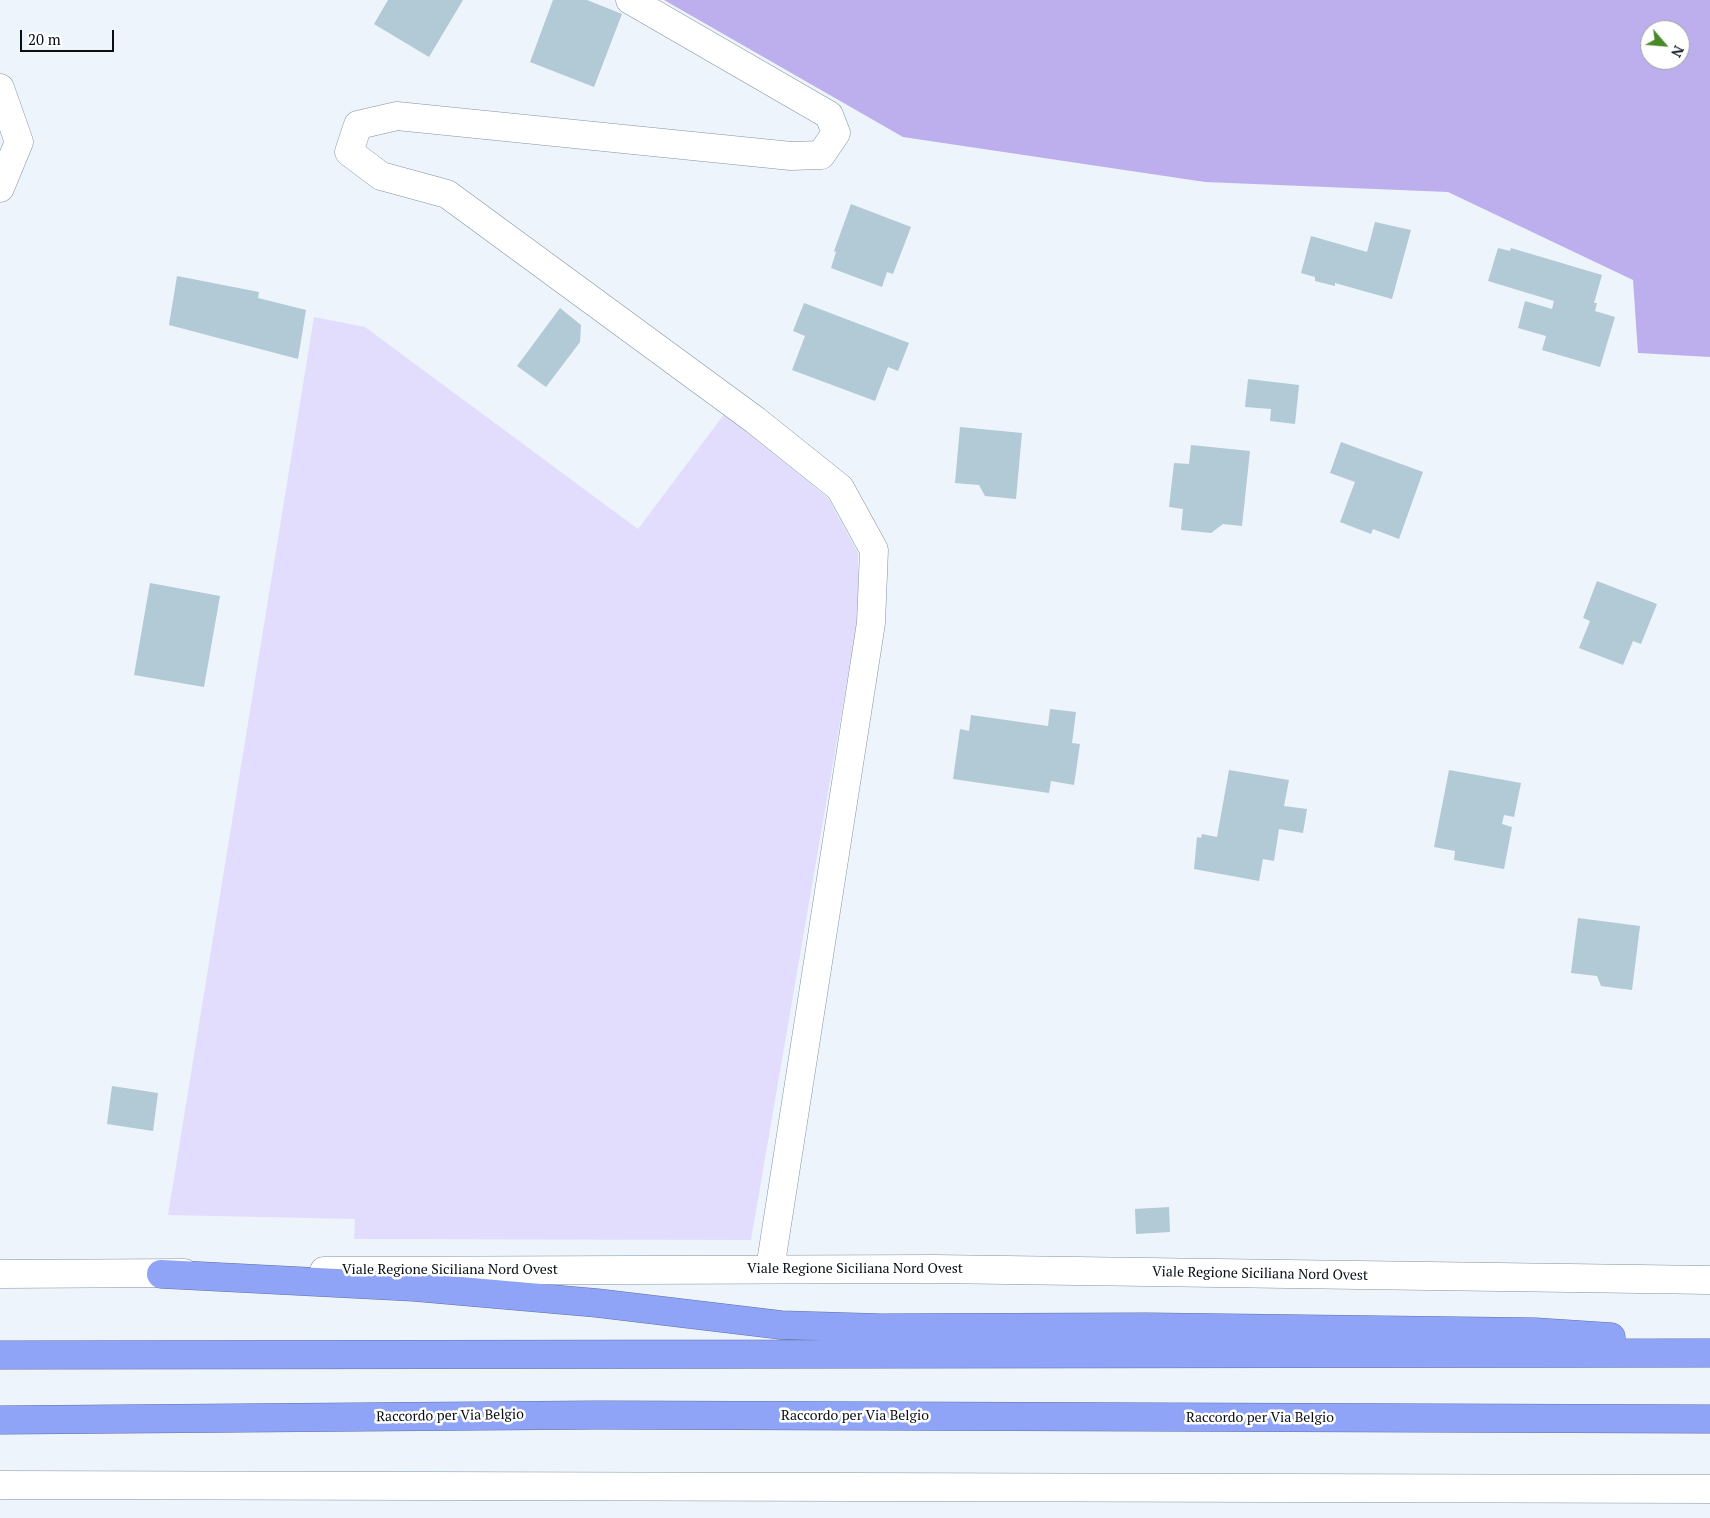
<!DOCTYPE html>
<html>
<head>
<meta charset="utf-8">
<style>
  body { margin:0 }
  #map { position:relative; width:1710px; height:1518px; overflow:hidden; background:#edf4fb; font-family:"PT Serif",serif }
  canvas { display:block }
  .north { position:absolute; left:1640px; top:20px; width:50px; height:50px; box-sizing:border-box; background:#fff; border:1px solid #9c9fa1; border-radius:50%; rotate:117deg; font-size:14px; font-weight:700; line-height:20px; text-align:center; color:#080e14 }
  .north::after { content:''; display:block; margin:auto; width:18px; height:22px; background:#4a8929; clip-path:polygon(50% 0,100% 100%,50% 72%,0 100%) }
  .scale { position:absolute; left:20px; top:30px; width:94px; height:22px; box-sizing:border-box; border:2px solid #080e14; border-top:0; padding-left:6px; font-size:15px; line-height:18px; white-space:nowrap; color:#080e14; -webkit-text-stroke:4px #fff; paint-order:stroke }
</style>
</head>
<body>
<div id="map">
<canvas width="1710" height="1518"></canvas>
<div class="north">N</div>
<div class="scale">20 m</div>
</div>
<script>
const context = document.querySelector('canvas').getContext('2d');
context.lineJoin = 'round';
function fill(path, color) { context.fillStyle = color; context.fill(path, 'evenodd'); }
function strokePath(path, color, width, dash) { context.strokeStyle = color; context.lineWidth = width; context.lineCap = dash ? 'butt' : 'round'; context.setLineDash(dash || []); context.stroke(path); }
function label(font, color, halo, rows, align = 'center') {
  context.font = font + ' "PT Serif",serif'; context.lineWidth = 5; context.setLineDash([]); context.textBaseline = 'middle'; context.strokeStyle = halo; context.fillStyle = color; for (const [text, x, y, turn = 0] of rows) {
    context.save(); context.translate(x, y); context.rotate((+turn || 0) * Math.PI / 180); context.textAlign = isNaN(turn) ? turn : align; if (halo) context.strokeText(text, 0, 0); context.fillText(text, 0, 0); context.restore();
  }
}
fill(new Path2D(`
  M314,317L365,327L638,529L725,413L828,498L858,553L859,612L751,1240L354,1239L355,1219L168,1215Z`), '#e3ddfd');
fill(new Path2D(`
  M664,0H1710V357L1638,353L1633,280L1448,192L1205,182L903,137ZM1650,30H1680V60H1650Z`), '#bdafed');
fill(new Path2D(`
  M388,0H463L429,57L374,24Z
  M553,0H587L622,14L594,87L530,62Z
  M851,204L911,227L893,274L887,272L882,287L831,268L836,252L834,251Z
  M1375,222L1411,230L1392,299L1335,283V286L1315,281V277L1301,273L1311,236L1367,252Z
  M1498,248L1510,251L1511,248L1602,275L1594,303H1597L1595,311L1615,317L1600,367L1542,350L1546,336L1518,328L1525,301L1552,309L1554,301L1488,281Z
  M177,276L259,292L258,298L306,310L298,359L169,325Z
  M804,303L909,343L898,371L888,367L875,401L792,370L805,336L793,331Z
  M560,308L581,325L580,342L546,387L517,366Z
  M1248,379L1299,385L1295,424L1270,421L1271,409L1245,407Z
  M960,427L1022,433L1016,499L985,496L979,485L955,483Z
  M1341,442L1423,472L1399,539L1373,529L1371,534L1340,522L1355,482L1330,473Z
  M1191,445L1250,451L1242,526L1223,524L1211,533L1181,530L1183,509L1169,507L1174,463L1189,464Z
  M1597,581L1657,604L1641,644L1633,641L1623,665L1579,648L1590,621L1583,618Z
  M150,583L220,596L204,687L134,675Z
  M1050,709L1076,712L1072,743L1080,744L1074,785L1051,781L1049,793L953,779L960,729L969,731L971,715L1048,726Z
  M1229,770L1289,780L1284,806L1307,809L1303,833L1279,829L1274,861L1263,859L1259,881L1194,869L1197,837L1201,838L1202,834L1217,837Z
  M1449,770L1521,783L1514,817L1504,815L1502,824L1512,827L1504,869L1454,860L1455,851L1434,847Z
  M1578,918L1640,926L1632,990L1601,986L1597,976L1571,973Z
  M112,1086L158,1093L153,1131L107,1124Z
  M1169,1207L1170,1232L1136,1234L1135,1209Z`), '#b1cad6');
const minor = new Path2D(`
  M630,0L829,115L836,133L821,155L791,156L397,116L358,125L349,152L381,176L447,194L755,420L840,488L874,550L871,623L770,1269
  M0,88L19,142L0,188
  M324,1271L935,1269L1710,1280
  M0,1274L184,1273
  M0,1485L1710,1489`);
const highway = new Path2D(`
  M161,1274L414,1287L597,1303L781,1325L881,1328L1146,1327L1535,1332L1611,1337
  M0,1355L1710,1353
  M0,1420L598,1415L1710,1419`);
strokePath(minor, '#8293a4', 29);
strokePath(highway, '#6070a7', 29);
strokePath(minor, '#fff', 28);
strokePath(highway, '#8fa4f6', 28);
label('14px', '#080e14', '#fff', [
  ["Viale Regione Siciliana Nord Ovest",855,1269],
  ["Viale Regione Siciliana Nord Ovest",450,1270],
  ["Viale Regione Siciliana Nord Ovest",1260,1274,1],
  ["Raccordo per Via Belgio",450,1416,-1],
  ["Raccordo per Via Belgio",855,1416],
  ["Raccordo per Via Belgio",1260,1418]
]);
</script>
</body>
</html>
